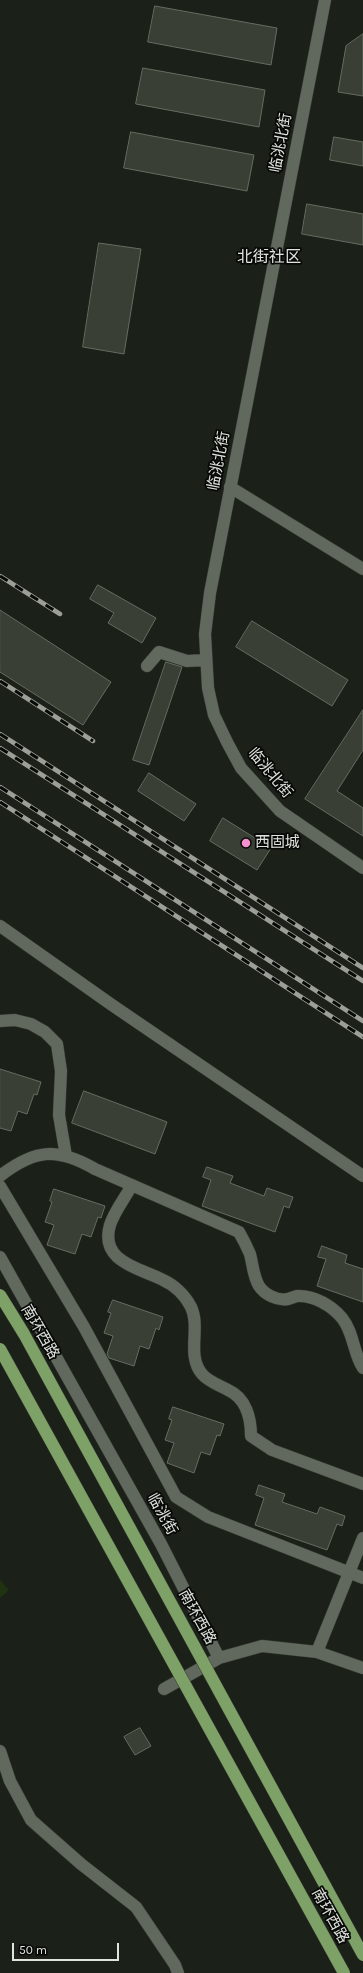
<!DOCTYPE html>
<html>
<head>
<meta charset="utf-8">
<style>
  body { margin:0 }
  #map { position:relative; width:363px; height:1973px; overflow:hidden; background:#1b2018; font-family:Karla,sans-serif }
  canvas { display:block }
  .scale { position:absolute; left:12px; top:1943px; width:107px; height:18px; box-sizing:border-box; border:2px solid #e0e4de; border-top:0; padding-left:5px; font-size:12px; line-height:14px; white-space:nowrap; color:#e0e4de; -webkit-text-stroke:3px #070906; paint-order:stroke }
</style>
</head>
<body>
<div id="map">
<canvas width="363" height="1973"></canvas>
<div class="scale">50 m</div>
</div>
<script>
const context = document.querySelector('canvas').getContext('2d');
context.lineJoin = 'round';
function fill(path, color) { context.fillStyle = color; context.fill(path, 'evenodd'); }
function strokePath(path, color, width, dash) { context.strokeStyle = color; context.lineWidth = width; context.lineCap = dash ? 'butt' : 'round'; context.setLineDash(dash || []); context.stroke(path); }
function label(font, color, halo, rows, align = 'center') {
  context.font = font + ' Karla,"Noto Sans SC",sans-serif'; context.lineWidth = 3.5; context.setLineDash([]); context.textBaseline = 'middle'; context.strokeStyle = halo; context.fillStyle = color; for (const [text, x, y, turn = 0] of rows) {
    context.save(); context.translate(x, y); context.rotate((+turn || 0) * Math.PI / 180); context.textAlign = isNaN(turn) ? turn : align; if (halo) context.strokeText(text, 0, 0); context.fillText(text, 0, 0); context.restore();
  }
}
fill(new Path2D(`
  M0,1580L9,1590L0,1598Z`), '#1f3310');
const building = new Path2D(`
  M155,6L277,28L271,65L148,42Z
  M363,34V96L338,92L346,46Z
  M143,68L265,90L259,127L136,104Z
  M131,132L254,155L247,191L124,168Z
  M334,137L363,142V166L330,160Z
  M307,204L363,214V245L302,234Z
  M99,243L141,249L124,354L83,347Z
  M98,585L156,618L142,643L108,623L114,613L90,599Z
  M0,610L111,682L83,725L0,672Z
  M252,621L348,680L332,706L236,647Z
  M166,662L182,667L149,765L133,760Z
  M363,710V750L337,791L363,808V836L305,799Z
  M149,773L196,804L184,821L138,791Z
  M223,818L271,848L257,870L210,841Z
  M0,1069L41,1082L37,1095L34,1094L27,1114L18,1111L11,1131L0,1128Z
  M84,1091L167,1122L155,1154L72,1123Z
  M207,1167L233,1176L230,1183L264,1196L267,1188L293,1197L289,1208L284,1206L275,1232L202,1206L211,1180L203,1177Z
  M54,1189L105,1206L101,1218L98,1217L91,1237L82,1234L75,1254L47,1245L54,1225L45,1222L52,1202L50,1201Z
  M322,1246L347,1255L345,1263L363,1269V1302L317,1286L326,1259L318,1257Z
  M113,1300L163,1317L159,1330L156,1328L149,1349L140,1346L134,1366L109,1358L107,1354L113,1336L104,1333L111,1313L108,1312Z
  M173,1407L224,1424L220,1436L217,1435L210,1455L201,1452L194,1473L167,1463L174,1443L165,1440L172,1420L169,1419Z
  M259,1485L285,1494L282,1502L317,1514L320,1507L345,1516L342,1526L337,1524L327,1550L255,1525L264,1498L256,1495Z
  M140,1728L151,1746L135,1755L124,1737Z`);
fill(building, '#393f35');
strokePath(building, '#656c61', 1);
const minor = new Path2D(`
  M325,0L210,593L205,634L208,688L214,715L227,742L241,768L280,811L363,868
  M230,487L363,569
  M147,666L159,652L187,661L206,660
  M0,926L112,1005L363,1176
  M0,1021L15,1020L31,1024L45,1032L57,1044L61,1071L59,1115L66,1156
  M0,1176C35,1149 57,1147 95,1169L239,1232C243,1239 247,1247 250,1254C253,1265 253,1276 259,1286C265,1295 278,1301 288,1299C291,1298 294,1297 297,1296C314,1295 332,1306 342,1318C354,1333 353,1353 363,1368
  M132,1185C125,1198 114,1212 110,1225C99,1262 140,1268 163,1280C174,1285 185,1295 191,1307C201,1328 186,1355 202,1374C209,1382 219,1385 228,1390C246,1398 251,1418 251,1436L272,1450L363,1484
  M0,1186L84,1327L176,1497L208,1517L363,1578
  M0,1257L161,1544L219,1658
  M317,1652L363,1538
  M164,1689L219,1658L262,1646L317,1652L363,1668
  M0,1751L10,1781L31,1820L81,1864L136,1907L175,1965L178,1973`);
strokePath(minor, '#363a34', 13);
strokePath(minor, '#61685d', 12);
const rail = new Path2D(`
  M0,576L60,614
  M0,681L93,741
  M0,734L363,968
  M0,748L363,981
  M0,787L363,1021
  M0,802L363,1037`);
strokePath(rail, '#9b9f98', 4.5);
strokePath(rail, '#070906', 3, [9]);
const highwayBridge = new Path2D(`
  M0,1295L24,1334L363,1955
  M0,1349L344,1973`);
strokePath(highwayBridge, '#363a34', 13, []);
strokePath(highwayBridge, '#7da166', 12);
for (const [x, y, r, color] of [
  [246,843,5,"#f790ce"]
]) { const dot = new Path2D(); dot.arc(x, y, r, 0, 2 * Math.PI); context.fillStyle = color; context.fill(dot); strokePath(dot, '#070906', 1.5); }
label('15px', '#e0e4de', '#070906', [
  ["临洮北街",281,143,-79],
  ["临洮北街",219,461,-79],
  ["临洮北街",270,773,50],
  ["南环西路",40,1332,60],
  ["临洮街",162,1514,61],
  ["南环西路",197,1617,61],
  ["南环西路",330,1916,61]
]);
label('15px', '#e0e4de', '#070906', [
  ["西固城",255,843]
], 'left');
label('16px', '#e0e4de', '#070906', [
  ["北街社区",269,257]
]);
</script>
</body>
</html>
